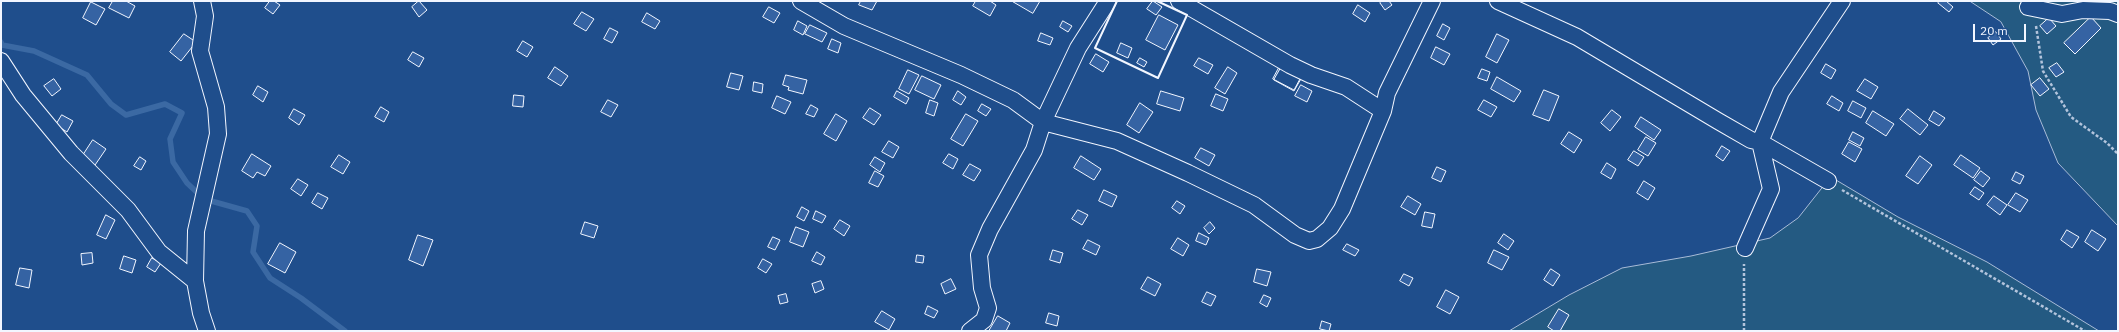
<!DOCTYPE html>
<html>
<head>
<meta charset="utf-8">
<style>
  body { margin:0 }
  #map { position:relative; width:2119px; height:332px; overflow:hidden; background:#1f4e8c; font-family:"IBM Plex Sans",sans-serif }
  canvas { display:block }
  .frame { position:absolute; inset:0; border:2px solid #f2f6ff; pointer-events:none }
  .scale { position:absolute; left:1973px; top:24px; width:53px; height:18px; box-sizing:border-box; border:2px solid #f2f6ff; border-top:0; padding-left:5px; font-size:12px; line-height:14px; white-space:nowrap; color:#f2f6ff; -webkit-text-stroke:3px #1f4e8c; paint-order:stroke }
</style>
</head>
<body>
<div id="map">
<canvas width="2119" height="332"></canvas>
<div class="frame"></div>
<div class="scale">20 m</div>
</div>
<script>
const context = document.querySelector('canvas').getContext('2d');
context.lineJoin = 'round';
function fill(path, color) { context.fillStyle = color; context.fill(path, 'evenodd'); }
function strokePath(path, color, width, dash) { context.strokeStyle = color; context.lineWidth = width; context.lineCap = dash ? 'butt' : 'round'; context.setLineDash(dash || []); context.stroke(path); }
const green = new Path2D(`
  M1970,1H2118V226L2058,163L2036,110L2028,71L2001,22Z
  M1831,177L1898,217L1987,262L2099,331H1509L1569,295L1622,268L1691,256L1770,238L1798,218Z`);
fill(green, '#245a82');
strokePath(green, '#a8bbd7', 1);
strokePath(new Path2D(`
  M1,42L2,45L34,51L87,75L111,104L126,115L165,104L182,113L170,139L173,162L187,183L204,199L247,211L257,226L253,252L270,278L301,298L345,331`), '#3b69a3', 5.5);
const building = new Path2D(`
  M113,1H126L135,6L129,18L109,8Z
  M270,1H274L280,5L273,14L265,8Z
  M419,1L427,10L419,17L412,7Z
  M861,1H877L872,10L859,5Z
  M976,1H990L996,5L990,16L973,6Z
  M1012,1H1040L1033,13Z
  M1153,1L1162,7L1156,15L1147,9Z
  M1382,1H1389L1392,5L1385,10L1380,3Z
  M1940,1H1946L1953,7L1949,12L1938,3Z
  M91,2L105,9L96,25L83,18Z
  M1358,5L1370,13L1365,22L1353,14Z
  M769,7L780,13L774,23L763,17Z
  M582,12L594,19L586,31L574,24Z
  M647,13L660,21L655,29L642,22Z
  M1159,15L1178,25L1165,50L1146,40Z
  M2091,17L2101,28L2075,54L2064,43Z
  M2049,18L2056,26L2047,34L2040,26Z
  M798,21L807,26L803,35L794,30Z
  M1063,21L1072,26L1068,32L1060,27Z
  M1443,24L1450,28L1444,40L1437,36Z
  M810,25L827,33L822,42L805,34Z
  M610,28L618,32L612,43L604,39Z
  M1996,32L2001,39L1993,45L1988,38Z
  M1041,33L1053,38L1050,45L1038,41Z
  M184,34L196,42L181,61L170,52Z
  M1497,34L1509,40L1497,63L1486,57Z
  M832,39L841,43L838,53L828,49Z
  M523,41L533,47L527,57L517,51Z
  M1121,43L1132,48L1128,58L1117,53Z
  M1436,47L1450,54L1444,65L1431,58Z
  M413,52L424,58L419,67L408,60Z
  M1096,54L1109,62L1103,72L1090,64Z
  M1140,58L1147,62L1144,67L1137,63Z
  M1199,58L1213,65L1208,74L1194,66Z
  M2057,63L2064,72L2056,77L2049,68Z
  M1826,64L1836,70L1831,79L1821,73Z
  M1280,66L1301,77L1294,90L1273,79Z
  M1282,66L1302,77L1294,91L1274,80Z
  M555,67L568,76L561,86L548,78Z
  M1228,67L1237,73L1225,94L1215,88Z
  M1482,69L1490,72L1487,81L1478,78Z
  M908,70L919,75L909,94L899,89Z
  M731,73L743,76L739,90L727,87Z
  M786,75L807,80L803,94L788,90L789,87L783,85Z
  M922,76L941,85L934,99L915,90Z
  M1497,77L1521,91L1514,102L1491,89Z
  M2040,78L2049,89L2040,96L2031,85Z
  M54,79L61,89L52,96L44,86Z
  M1865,79L1878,87L1871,99L1857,91Z
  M754,82L763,84L762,93L753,91Z
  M1301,85L1312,91L1307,102L1295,96Z
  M258,86L268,92L263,102L253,95Z
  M1544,90L1559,96L1549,121L1533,115Z
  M897,91L909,98L906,104L894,97Z
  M958,91L966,97L961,105L953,100Z
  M1161,91L1184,98L1180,111L1157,104Z
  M1216,94L1228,99L1223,111L1211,106Z
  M514,95L524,96L523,107L513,106Z
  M777,96L791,102L785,114L772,108Z
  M1832,96L1843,103L1839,111L1827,104Z
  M608,100L618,105L611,117L601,112Z
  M930,100L938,103L934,116L926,113Z
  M1484,100L1497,107L1491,117L1478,110Z
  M1853,101L1866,108L1861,118L1848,111Z
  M1140,103L1153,112L1139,133L1127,125Z
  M982,104L991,109L986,116L978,111Z
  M811,105L818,109L814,117L806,114Z
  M381,107L389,112L384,122L375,117Z
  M870,108L881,115L874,125L863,118Z
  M294,109L305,115L299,125L289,118Z
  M1908,109L1928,125L1920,135L1900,119Z
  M1612,110L1621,117L1610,131L1601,123Z
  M1873,111L1894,124L1886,136L1866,123Z
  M1934,111L1945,118L1939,126L1929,120Z
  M836,114L847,121L836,141L824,134Z
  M966,114L978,121L963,146L951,139Z
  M62,115L73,121L67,132L56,125Z
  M1641,117L1661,130L1654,140L1635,127Z
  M1569,132L1582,140L1574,153L1561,144Z
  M1853,132L1864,138L1860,146L1849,140Z
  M1646,137L1656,143L1648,156L1638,150Z
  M93,140L106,149L93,168L80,160Z
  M889,141L899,147L893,158L882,152Z
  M1849,142L1862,149L1855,162L1842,154Z
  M1722,146L1730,151L1723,161L1716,156Z
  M1201,148L1215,155L1209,166L1195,158Z
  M1634,151L1644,157L1638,166L1628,160Z
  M252,154L271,166L265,176L257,172L253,178L242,171Z
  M949,154L958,159L953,169L943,163Z
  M339,155L350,162L343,174L331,167Z
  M1961,155L1980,168L1973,178L1954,165Z
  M1081,156L1101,169L1094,180L1074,168Z
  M1920,156L1932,165L1918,184L1906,176Z
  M140,157L146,161L141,170L134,166Z
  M875,157L885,163L880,172L870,165Z
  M1607,163L1616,169L1611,179L1601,173Z
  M970,164L981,170L974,181L963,175Z
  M1437,167L1446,171L1441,182L1432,178Z
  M875,171L884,176L878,187L869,183Z
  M1981,171L1990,178L1983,187L1974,180Z
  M2016,172L2024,176L2020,184L2012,180Z
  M298,179L308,185L301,196L291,189Z
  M1644,181L1655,188L1648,200L1637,193Z
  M1975,187L1984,193L1979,200L1970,194Z
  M1104,190L1117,196L1112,207L1099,201Z
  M318,193L328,198L322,209L312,203Z
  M2016,193L2028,200L2020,212L2008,205Z
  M1408,196L1421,204L1415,215L1401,207Z
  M1994,196L2007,205L2000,215L1987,205Z
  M1177,201L1185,206L1180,214L1172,208Z
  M802,207L809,211L804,221L797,217Z
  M1078,210L1088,215L1082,225L1072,219Z
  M816,211L826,216L822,223L813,219Z
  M1425,212L1435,214L1432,228L1422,226Z
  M106,215L115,220L106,239L97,235Z
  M840,220L850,226L844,236L834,229Z
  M585,222L598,226L594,238L581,234Z
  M1210,222L1215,228L1209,234L1204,228Z
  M796,227L809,232L803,247L790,242Z
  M2067,230L2079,237L2072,248L2061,240Z
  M2092,230L2106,239L2098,251L2085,242Z
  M1199,233L1209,238L1206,245L1196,241Z
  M1504,234L1514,241L1508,250L1498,243Z
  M418,235L433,240L423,266L409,260Z
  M773,237L780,240L775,250L768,247Z
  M1178,238L1189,245L1183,256L1171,249Z
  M1088,240L1100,246L1096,255L1083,249Z
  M280,243L296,252L285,273L268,264Z
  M1347,244L1359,250L1355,256L1343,250Z
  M1053,250L1063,253L1060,263L1050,260Z
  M1494,250L1509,257L1502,270L1488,263Z
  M817,252L825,257L821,265L812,261Z
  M92,253L93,263L82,265L81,254Z
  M917,255L924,256L923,263L916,262Z
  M124,256L136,260L132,273L120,269Z
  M152,258L161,263L155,272L147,267Z
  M763,259L772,264L766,273L758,268Z
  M20,268L32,270L29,288L16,285Z
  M1257,269L1271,272L1267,286L1254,282Z
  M1551,269L1560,275L1553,286L1544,280Z
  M1404,274L1413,278L1409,286L1400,281Z
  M1148,277L1161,284L1155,296L1141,289Z
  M951,279L956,289L945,294L941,284Z
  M821,281L824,289L815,293L812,284Z
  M1446,290L1459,297L1450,314L1437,307Z
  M1207,292L1216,296L1211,306L1202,302Z
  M786,294L788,302L780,304L778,296Z
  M1264,295L1271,298L1267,307L1260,303Z
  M928,306L938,311L934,318L925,314Z
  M1559,309L1569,315L1560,331H1554L1548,327Z
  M882,311L895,319L889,330L875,322Z
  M1049,313L1059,316L1057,326L1046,323Z
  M998,316L1010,323L1006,331H989Z
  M1322,321L1331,324L1329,331L1320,329Z`);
fill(building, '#3563a3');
strokePath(building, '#f2f6ff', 1);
const minor = new Path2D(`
  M202,1L205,16L200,51L216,107L218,134L196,231L195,281L201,313L207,331
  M801,1L844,26L961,75L1013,100L1043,122L1117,141L1188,173L1254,205L1295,235L1309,241L1317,239L1330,228L1342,209L1383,111L1387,93L1432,1
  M1179,1L1290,65L1311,75L1346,87L1383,111
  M1498,1L1577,37L1718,121L1751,140L1760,142L1828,181
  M2028,7L2062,14L2083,10L2110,11L2118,14
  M1,61L23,95L71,153L128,210L159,252L195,281
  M1745,248L1771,189L1760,142L1781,92L1842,1
  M970,331L984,320L988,308L982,288L979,255L990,229L1034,150L1043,122L1078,48L1108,1`);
strokePath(minor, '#f2f6ff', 18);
strokePath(new Path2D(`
  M2036,26L2043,71L2071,117L2107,143L2118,154
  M1842,190L2085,331
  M1744,331V264`), '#b3c4dc', 2.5, [3, 2]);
strokePath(minor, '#1f4e8c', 16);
strokePath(new Path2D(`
  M1117,1L1095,48L1158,78L1187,15L1157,1`), '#f2f6ff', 2);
</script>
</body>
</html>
